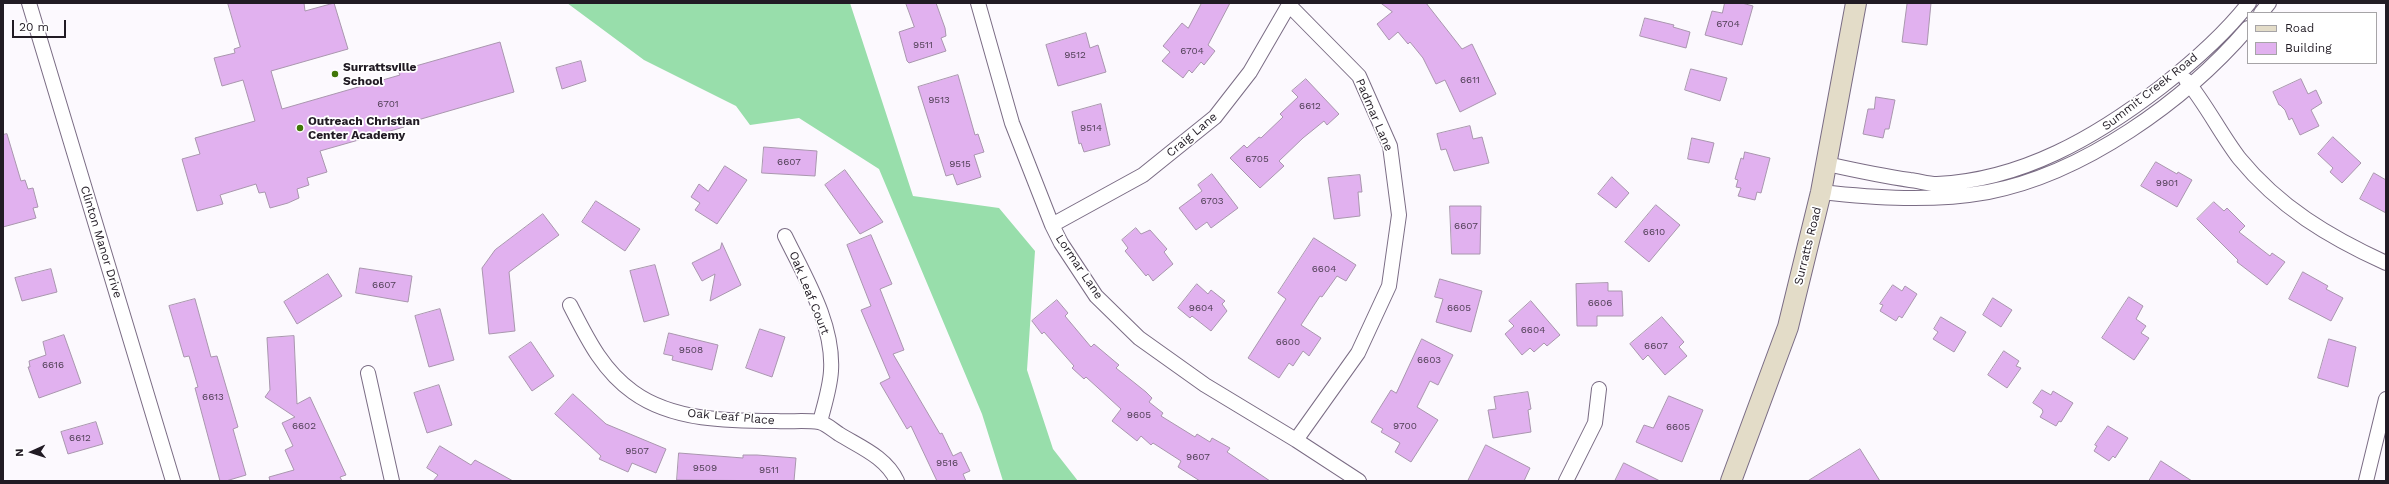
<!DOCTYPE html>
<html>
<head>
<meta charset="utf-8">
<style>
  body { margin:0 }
  #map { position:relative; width:2389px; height:484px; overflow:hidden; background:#fcf9fe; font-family:"Work Sans",sans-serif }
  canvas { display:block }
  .frame { position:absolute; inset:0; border:4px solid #211b24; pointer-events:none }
  .legend { position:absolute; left:2247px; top:12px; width:130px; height:52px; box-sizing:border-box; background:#fff; border:1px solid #a6a4a7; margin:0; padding:5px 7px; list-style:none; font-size:12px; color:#211b24 }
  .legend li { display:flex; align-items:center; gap:8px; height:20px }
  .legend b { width:20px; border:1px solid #a6a4a7 }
  .north { position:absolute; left:12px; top:432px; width:40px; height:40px; -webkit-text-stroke:3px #fff; paint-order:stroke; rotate:267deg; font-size:11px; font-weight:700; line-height:16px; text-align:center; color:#211b24 }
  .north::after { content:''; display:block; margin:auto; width:14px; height:18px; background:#211b24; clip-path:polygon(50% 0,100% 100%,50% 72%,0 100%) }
  .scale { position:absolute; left:12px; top:20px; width:54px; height:18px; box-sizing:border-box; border:2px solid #211b24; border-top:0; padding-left:5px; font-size:12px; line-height:14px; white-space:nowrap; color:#211b24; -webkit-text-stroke:3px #fff; paint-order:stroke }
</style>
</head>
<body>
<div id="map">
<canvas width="2389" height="484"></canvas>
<div class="frame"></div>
<ul class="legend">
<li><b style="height:5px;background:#e3dcc8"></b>Road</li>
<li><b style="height:11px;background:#e1b1ef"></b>Building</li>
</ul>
<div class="north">N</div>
<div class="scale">20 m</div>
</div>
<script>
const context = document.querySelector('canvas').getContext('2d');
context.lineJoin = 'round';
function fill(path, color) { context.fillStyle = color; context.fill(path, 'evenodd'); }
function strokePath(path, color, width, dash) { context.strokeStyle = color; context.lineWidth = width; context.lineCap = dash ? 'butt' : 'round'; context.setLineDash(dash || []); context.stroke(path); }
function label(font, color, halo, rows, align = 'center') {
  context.font = font + ' "Work Sans",sans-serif'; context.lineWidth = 3.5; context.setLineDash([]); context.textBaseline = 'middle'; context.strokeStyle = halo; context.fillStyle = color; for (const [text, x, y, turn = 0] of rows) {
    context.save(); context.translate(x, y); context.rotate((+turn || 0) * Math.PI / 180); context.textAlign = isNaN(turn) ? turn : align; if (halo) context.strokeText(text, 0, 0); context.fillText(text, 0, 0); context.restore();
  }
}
fill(new Path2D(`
  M567,3H850L913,196L999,208L1035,251L1027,370L1053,449L1078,481H1003L982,414L879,169L799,118L750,125L736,106L644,60Z`), '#98deab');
const building = new Path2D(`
  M228,3H304L305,11L334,3L348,49L271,71L282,109L400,75L398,71L500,42L514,92L404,124V127L320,151L327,172L307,178L309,185L297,189L299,198L288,203L270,208L265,192L259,193L256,184L220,195L223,204L197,211L182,159L200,154L195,138L255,121L243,80L222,86L214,58L235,53L234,49L240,47Z
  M906,3H936L945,28L946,36L941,38L946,51L909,63L907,61L899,32L914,27Z
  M1202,3H1230L1208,45L1215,51L1204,65L1201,62L1192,73L1189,70L1183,78L1162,61L1170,52L1163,46L1182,23L1188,28Z
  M1381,3H1426L1462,49L1472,44L1496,94L1460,112L1445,80L1436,84L1423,58L1410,42L1408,44L1398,32L1389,40L1377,24L1392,12Z
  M1725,3H1742L1753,6L1742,45L1705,35L1712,11L1722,13Z
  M1909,3H1931L1927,45L1902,42L1907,4Z
  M1645,18L1674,25L1673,27L1690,32L1686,48L1640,36Z
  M1086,33L1090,48L1098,45L1106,72L1058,86L1046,45Z
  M581,61L586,81L562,89L556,68Z
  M1691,69L1727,78L1720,101L1685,90Z
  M958,75L975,135L978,134L984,152L974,155L981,177L957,185L953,174L946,176L918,87Z
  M1306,79L1339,114L1327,125L1324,121L1303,138L1279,161L1284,166L1260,188L1230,158L1244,145L1247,148L1259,137L1261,138L1283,117L1280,114L1298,97L1292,91Z
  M2301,79L2308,94L2316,90L2322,103L2311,110L2319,126L2300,135L2292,118L2289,120L2285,110L2280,105H2279L2273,92Z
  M1876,97L1895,100L1889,129H1885L1883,138L1863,134L1868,109H1874Z
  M1101,104L1110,145L1084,152L1081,143L1079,144L1072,112Z
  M1470,126L1473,139L1482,137L1489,163L1454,171L1446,149L1441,150L1437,134Z
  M7,134L21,181L25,180L28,189L33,188L38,207L33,208L36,218L3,227V135Z
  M2333,137L2361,163L2342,183L2330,172L2333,168L2318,154Z
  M1692,138L1714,143L1709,163L1688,159Z
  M764,147L817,151L815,176L762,173Z
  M1745,152L1770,158L1761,193L1757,192L1755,200L1738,196L1741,188L1736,187L1738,180L1735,179L1741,158L1743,159Z
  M2156,162L2177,174L2178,172L2192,180L2177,207L2141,186Z
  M725,166L747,180L717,224L695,210L700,203L691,197L699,184L708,191Z
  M845,170L883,222L860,234L825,185Z
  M2374,173L2386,180V213L2360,199Z
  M1212,174L1238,208L1211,228L1207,222L1196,230L1179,208L1202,191L1198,185Z
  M1360,175L1362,192H1358L1360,216L1334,219L1328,178Z
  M1612,177L1629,193L1616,208L1598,194Z
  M596,201L640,229L625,251L582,222Z
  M2214,202L2224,211L2227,208L2245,226L2239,232L2270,256L2272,253L2285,262L2267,285L2237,262L2238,260L2197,219Z
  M1656,205L1680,225L1649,262L1625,242Z
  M1450,206H1481L1480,254H1452Z
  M543,214L559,235L509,272L515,331L489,334L482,268L495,250Z
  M1136,228L1141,234L1150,230L1167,249L1164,252L1173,264L1153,281L1148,274L1146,276L1125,251L1128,248L1122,240Z
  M871,235L892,284L880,289L904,350L893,354L940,434L942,433L953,456L961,452L970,471L963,474L966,481H937L911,426L907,429L880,383L890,378L861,310L871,306L847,245Z
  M1314,238L1356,265L1346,281L1337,276L1322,297L1320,296L1301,325L1321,338L1309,356L1303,351L1293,366L1289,363L1279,378L1248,358L1286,299L1278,293Z
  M722,243L741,285L710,301L715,274L702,281L692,263L720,249Z
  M655,265L669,315L644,322L630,271Z
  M360,268L412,276L408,302L356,293Z
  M51,269L57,292L22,301L15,278Z
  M2303,272L2328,286L2326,289L2343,298L2331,321L2289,299Z
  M328,274L342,296L297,324L284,302Z
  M1440,279L1482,291L1471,332L1436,322L1443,299L1435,297Z
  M1608,283V291H1622L1623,316H1597V326H1577L1576,284Z
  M1197,284L1208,294L1211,290L1225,301L1222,304L1227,311L1211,331L1192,316L1190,318L1178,308Z
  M1893,285L1902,291L1905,286L1917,294L1902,318L1899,316L1896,321L1880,311L1883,305L1880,304Z
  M2129,297L2143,306L2136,319L2146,326L2141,333L2149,338L2134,360L2102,338Z
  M1993,298L2012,310L2001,327L1983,315Z
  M195,299L211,357L217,356L238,427L233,429L246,475L226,481H220L195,388L198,387L189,356L184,357L169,306Z
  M1057,300L1068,313L1065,316L1091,347L1094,344L1119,365L1116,368L1146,392L1152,398L1149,402L1163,413L1161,416L1195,437L1197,434L1210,442L1212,438L1230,448L1227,452L1270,481H1200L1178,467L1181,461L1153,443L1151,445L1141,436L1137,441L1112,421L1121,409L1086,377L1084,379L1072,368L1074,366L1044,332L1042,334L1032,321Z
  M1531,301L1560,335L1547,346L1544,343L1534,352L1530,348L1522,355L1505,334L1514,326L1509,321Z
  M440,309L454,360L429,367L415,316Z
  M1662,317L1684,342L1679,347L1687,356L1665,375L1648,355L1643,360L1630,344Z
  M1941,317L1966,332L1954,352L1933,339L1938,332L1934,329Z
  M760,329L785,337L772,377L746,368Z
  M669,333L718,345L712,370L672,360L673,356L664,354Z
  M64,335L81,383L39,398L28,367H30L29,361L46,355L43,342Z
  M294,336L297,404L310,397L346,475L340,477L342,481H270L269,477L294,470L285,450L293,446L282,423L295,417L265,397L270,390L267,338Z
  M1422,339L1453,355L1438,385L1430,381L1417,407L1438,420L1411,462L1395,452L1400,443L1381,432L1383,429L1371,422L1391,390L1396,393Z
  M2329,339L2356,347L2348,387L2318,378Z
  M531,342L554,376L532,391L509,357Z
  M2004,351L2019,361L2016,366L2021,368L2007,388L1988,375Z
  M439,385L452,425L427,433L414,393Z
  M2042,390L2051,395L2053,391L2073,403L2061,422L2059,421L2056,426L2040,417L2043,412L2042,409L2033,403Z
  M1528,392L1531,409L1528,410L1531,432L1493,438L1488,410L1496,409L1494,397Z
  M573,394L606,424L666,449L656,473L632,463L628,472L599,459L601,456L555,414Z
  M1669,396L1703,410L1682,462L1636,442L1644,425L1653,428Z
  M96,422L103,444L68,454L61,432Z
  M2108,426L2128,438L2115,458L2113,456L2109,461L2094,451L2097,446L2095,445Z
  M1486,445L1530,468L1524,481H1468Z
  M440,446L471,465L475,460L513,481H433L438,475L427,468Z
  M1860,449L1880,481H1808Z
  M679,453L743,458V455H757L796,458L794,481L677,480Z
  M2161,461L2192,481H2149Z
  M1624,463L1660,481H1615Z`);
fill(building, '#e1b1ef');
strokePath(building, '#a996ae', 1);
const street = new Path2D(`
  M29,3L173,481
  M978,3L1012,123L1052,225L1061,243L1096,296L1139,338L1205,385L1296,440L1359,481
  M1289,5L1359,76L1390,146L1399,215L1389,286L1358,353L1296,440
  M2261,13L2269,3
  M2186,80C2206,104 2220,133 2239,158C2279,207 2329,237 2386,263
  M1827,164C1854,170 1882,176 1910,180C1919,181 1928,184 1937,184C2022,180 2096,137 2161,87C2193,62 2224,35 2249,3
  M1821,192C1876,198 1932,202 1988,192C2083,174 2185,101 2248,28
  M1052,225L1143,175L1215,117L1250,72L1290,3
  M785,236C805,277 834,324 831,371C830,388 824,406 820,422
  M570,305C587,338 602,370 633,392C673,421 729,421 776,421C790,422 805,420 819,422C825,423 833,430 839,434C860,447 886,457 897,481
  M368,373L392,481
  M1566,481L1595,423L1599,389
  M2366,481L2386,399`);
const secondary = new Path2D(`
  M1731,481L1788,327L1821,192L1856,3`);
strokePath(street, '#7a6c84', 16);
strokePath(secondary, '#7a6c84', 22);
strokePath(street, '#fff', 14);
strokePath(secondary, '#e3dcc8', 20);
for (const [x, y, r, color] of [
  [335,74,4,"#407707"],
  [300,128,4,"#407707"]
]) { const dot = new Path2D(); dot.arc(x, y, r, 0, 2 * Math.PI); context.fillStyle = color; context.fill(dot); strokePath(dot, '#fff', 1.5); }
label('10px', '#514057', null, [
  ["6704",1728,24],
  ["9511",923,45],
  ["6704",1192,51],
  ["9512",1075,55],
  ["6611",1470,80],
  ["9513",939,100],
  ["6701",388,104],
  ["6612",1310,106],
  ["9514",1091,128],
  ["6705",1257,159],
  ["6607",789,162],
  ["9515",960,164],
  ["9901",2167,183],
  ["6703",1212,201],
  ["6607",1466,226],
  ["6610",1654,232],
  ["6604",1324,269],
  ["6607",384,285],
  ["6606",1600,303],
  ["9604",1201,308],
  ["6605",1459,308],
  ["6604",1533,330],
  ["6600",1288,342],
  ["6607",1656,346],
  ["9508",691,350],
  ["6603",1429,360],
  ["6616",53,365],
  ["6613",213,397],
  ["9605",1139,415],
  ["6602",304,426],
  ["9700",1405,426],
  ["6605",1678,427],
  ["6612",80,438],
  ["9507",637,451],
  ["9607",1198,457],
  ["9516",947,463],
  ["9509",705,468],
  ["9511",769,470]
]);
label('bold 12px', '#211b24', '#fff', [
  ["Surrattsville",343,67],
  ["School",343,81],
  ["Outreach Christian",308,121],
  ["Center Academy",308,135]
], 'left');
label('12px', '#211b24', '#fff', [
  ["Summit Creek Road",2150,92,-38],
  ["Padmar Lane",1374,115,67],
  ["Craig Lane",1192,135,-40],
  ["Clinton Manor Drive",101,242,73],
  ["Surratts Road",1808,246,-76],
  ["Lormar Lane",1079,267,56],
  ["Oak Leaf Court",809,293,68],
  ["Oak Leaf Place",731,417,5]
]);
</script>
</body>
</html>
